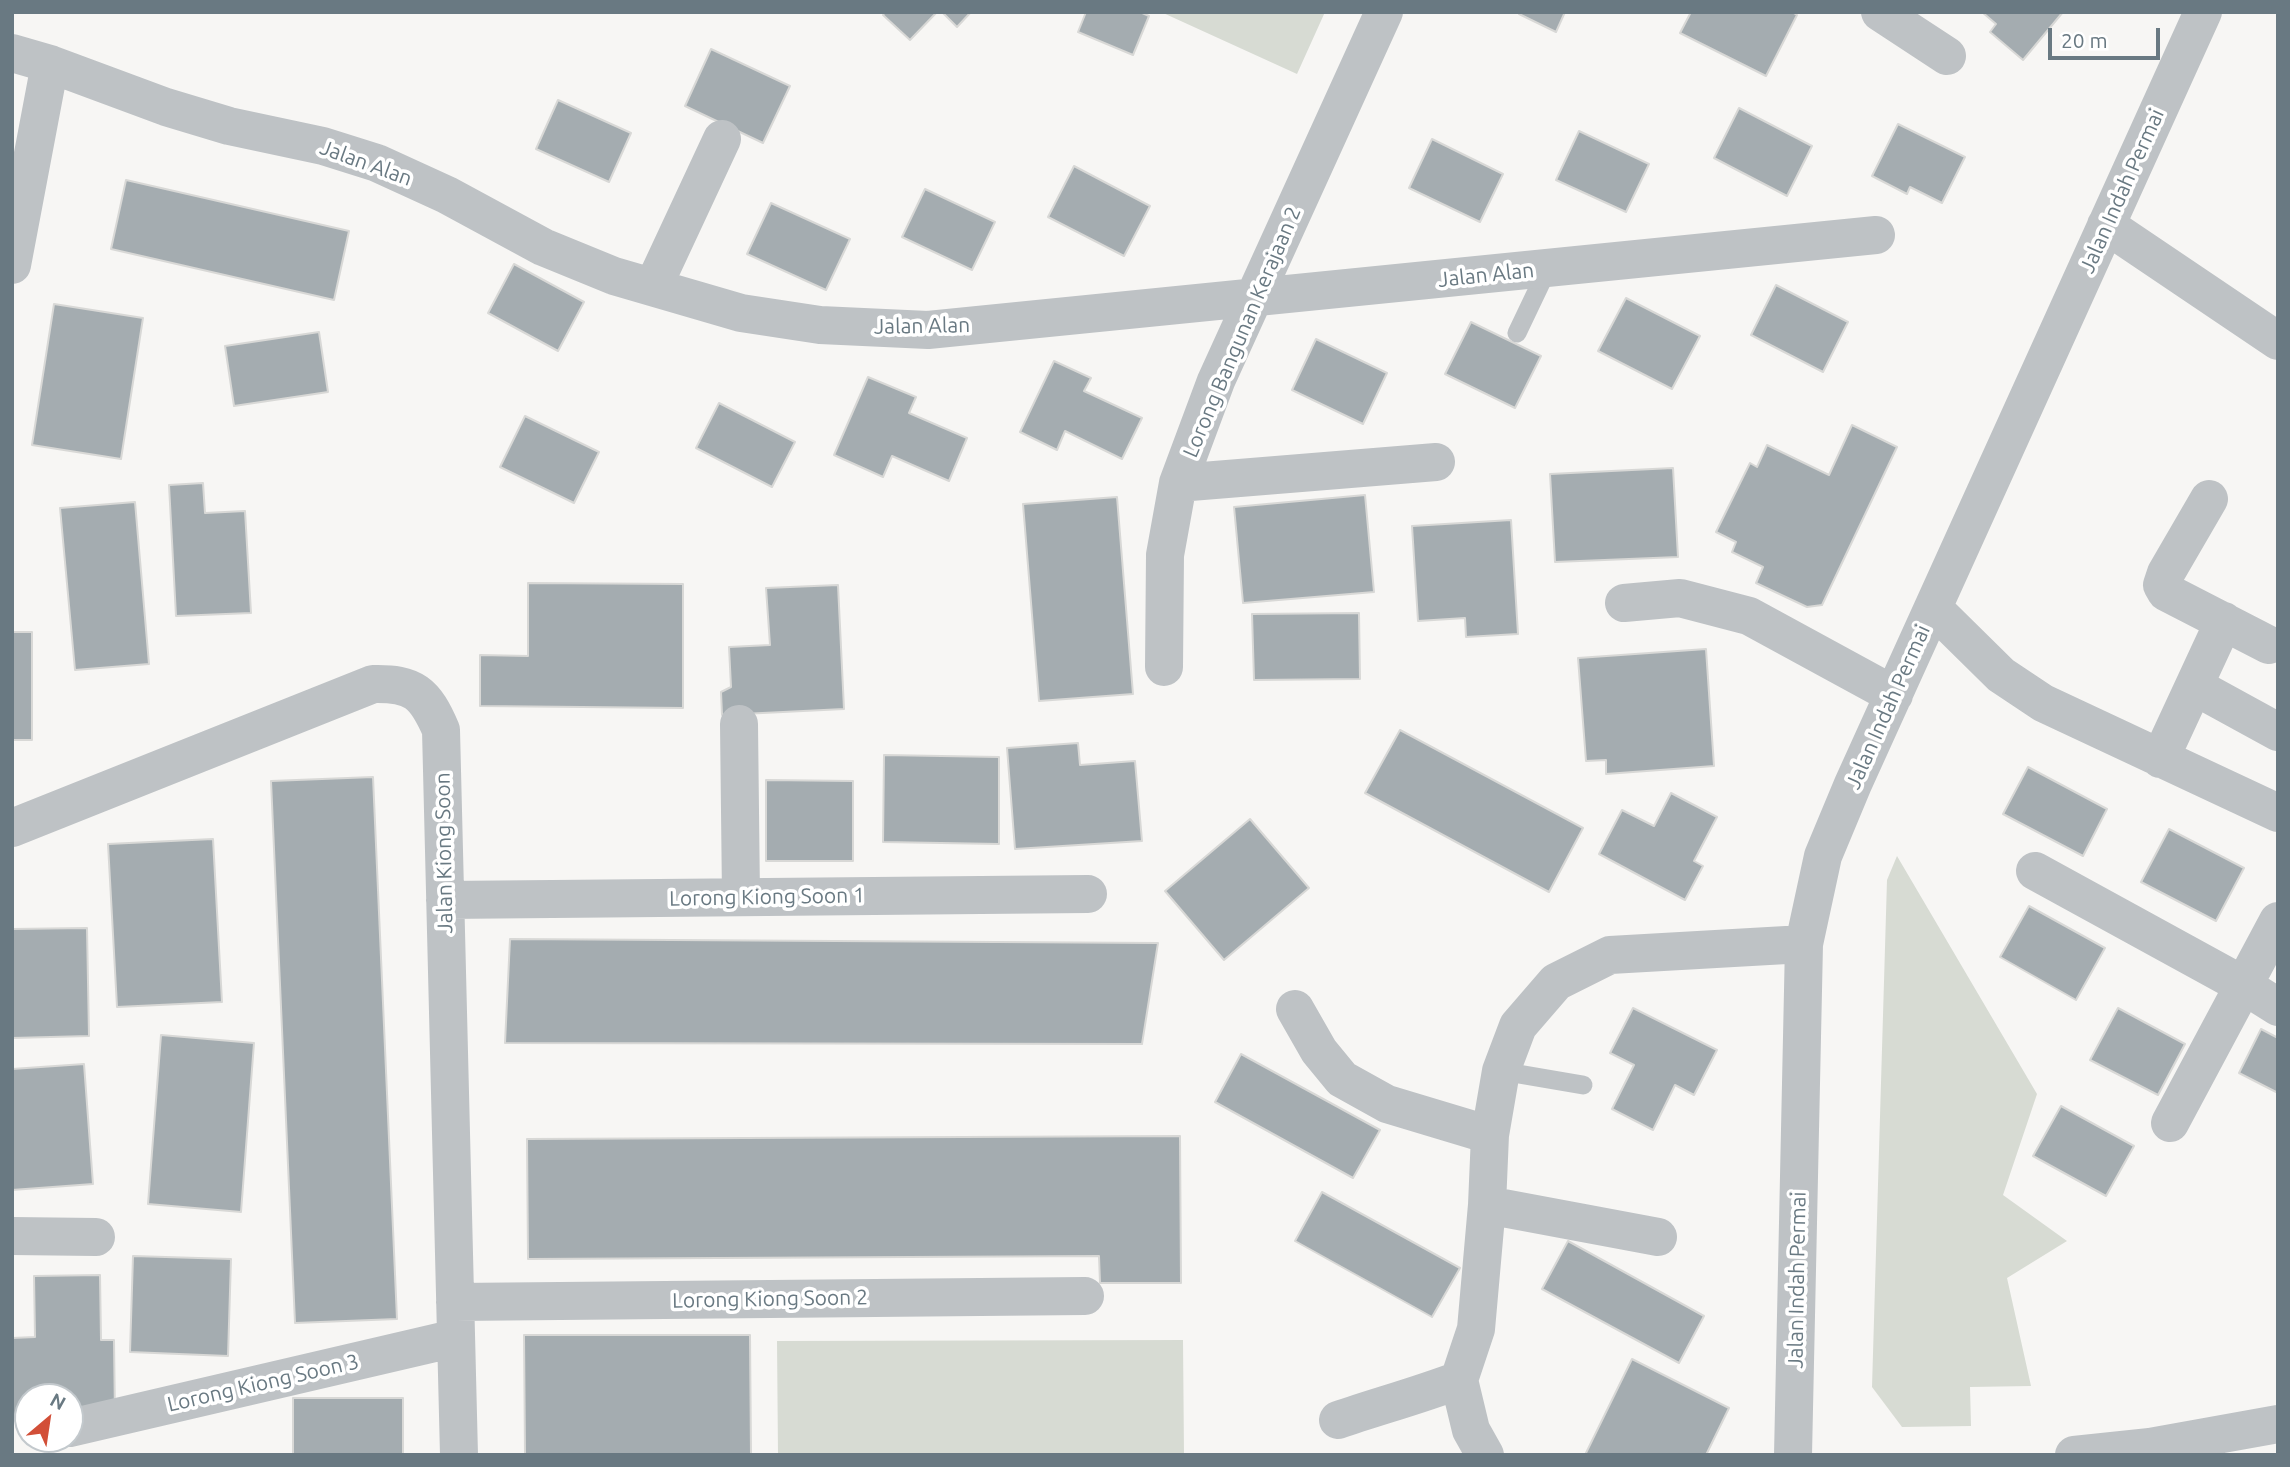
<!DOCTYPE html>
<html>
<head>
<meta charset="utf-8">
<style>
  body { margin:0 }
  #map { position:relative; width:2290px; height:1467px; overflow:hidden; background:#f7f6f4; font-family:Ubuntu,sans-serif }
  canvas { display:block }
  .frame { position:absolute; inset:0; border:14px solid #697982; pointer-events:none }
  .north { position:absolute; left:14px; top:1383px; width:70px; height:70px; box-sizing:border-box; background:#fff; border:2px solid #c3c9cd; border-radius:50%; rotate:29deg; font-size:19px; font-weight:700; line-height:28px; text-align:center; color:#697982 }
  .north::after { content:''; display:block; margin:auto; width:24px; height:32px; background:#d24f38; clip-path:polygon(50% 0,100% 100%,50% 72%,0 100%) }
  .scale { position:absolute; left:2048px; top:28px; width:112px; height:32px; box-sizing:border-box; border:4px solid #697982; border-top:0; padding-left:9px; font-size:21px; line-height:24px; white-space:nowrap; color:#697982; -webkit-text-stroke:5px #fff; paint-order:stroke }
</style>
</head>
<body>
<div id="map">
<canvas width="2290" height="1467"></canvas>
<div class="frame"></div>
<div class="north">N</div>
<div class="scale">20 m</div>
</div>
<script>
const context = document.querySelector('canvas').getContext('2d');
context.lineJoin = 'round';
function fill(path, color) { context.fillStyle = color; context.fill(path, 'evenodd'); }
function strokePath(path, color, width, dash) { context.strokeStyle = color; context.lineWidth = width; context.lineCap = dash ? 'butt' : 'round'; context.setLineDash(dash || []); context.stroke(path); }
function label(font, color, halo, rows, align = 'center') {
  context.font = font + ' Ubuntu,sans-serif'; context.lineWidth = 7; context.setLineDash([]); context.textBaseline = 'middle'; context.strokeStyle = halo; context.fillStyle = color; for (const [text, x, y, turn = 0] of rows) {
    context.save(); context.translate(x, y); context.rotate((+turn || 0) * Math.PI / 180); context.textAlign = isNaN(turn) ? turn : align; if (halo) context.strokeText(text, 0, 0); context.fillText(text, 0, 0); context.restore();
  }
}
fill(new Path2D(`
  M1161,12H1325L1297,74Z
  M1897,856L2037,1094L2003,1195L2067,1241L2007,1278L2031,1386L1970,1387L1971,1426L1902,1427L1872,1387L1887,880Z
  M1183,1340L1184,1455H778L777,1341Z`), '#d7dbd3');
const building = new Path2D(`
  M885,12H937L910,40L883,15Z
  M942,12H971L957,27Z
  M1086,12H1140L1149,16L1133,55L1078,32Z
  M1520,12H1565L1556,32L1519,14Z
  M1691,12H1792L1797,15L1766,76L1680,33Z
  M1982,12H2063L2023,60L1990,32L1996,24Z
  M711,49L790,86L763,143L685,106Z
  M558,100L631,133L609,182L536,149Z
  M1739,108L1812,146L1787,196L1714,158Z
  M1898,124L1965,157L1942,203L1910,187L1907,194L1872,176Z
  M1579,131L1649,164L1626,212L1556,180Z
  M1432,139L1503,174L1480,222L1409,188Z
  M1074,166L1150,206L1124,256L1048,217Z
  M126,180L349,231L334,300L111,249Z
  M925,189L995,222L972,270L902,237Z
  M771,203L850,239L826,290L747,254Z
  M514,264L584,302L558,351L488,313Z
  M1776,285L1848,322L1823,372L1751,335Z
  M1626,298L1700,336L1672,389L1598,351Z
  M54,304L143,318L121,459L32,445Z
  M1471,322L1541,356L1515,408L1445,374Z
  M319,332L328,392L234,406L225,346Z
  M1316,339L1387,373L1363,424L1292,390Z
  M1054,361L1091,378L1084,391L1142,418L1122,459L1065,431L1057,450L1020,432Z
  M868,377L916,397L909,413L967,438L949,481L892,456L883,477L834,455Z
  M719,403L795,442L772,487L696,448Z
  M525,416L599,452L574,503L500,467Z
  M1852,425L1897,447L1822,605L1807,607L1756,583L1763,567L1732,552L1736,542L1716,532L1750,463L1757,467L1767,445L1829,475Z
  M1673,468L1678,557L1555,562L1550,474Z
  M203,483L205,513L245,511L251,613L176,616L169,485Z
  M1365,495L1374,592L1243,603L1234,507Z
  M1117,497L1133,694L1039,701L1023,504Z
  M135,502L149,664L75,670L60,508Z
  M1511,520L1518,634L1466,637L1465,618L1418,621L1412,526Z
  M528,583L683,584V708L480,706V655L528,656Z
  M838,585L844,709L722,715L721,692L731,687L729,647L770,645L766,588Z
  M1359,613L1360,679L1254,680L1252,614Z
  M12,632H32V740H12Z
  M1706,649L1714,766L1606,774V760L1586,761L1578,658Z
  M1400,730L1583,828L1549,892L1365,793Z
  M1078,743L1080,765L1135,761L1142,841L1015,849L1007,748Z
  M884,755L999,757V844L883,842Z
  M2028,767L2107,809L2083,856L2003,814Z
  M373,777L397,1319L295,1323L271,781Z
  M766,780L853,781V861H766Z
  M1671,793L1717,817L1694,861L1703,866L1685,900L1599,854L1622,810L1654,826Z
  M1250,819L1309,888L1224,960L1165,891Z
  M2169,829L2244,868L2216,921L2141,882Z
  M213,839L222,1002L117,1007L108,844Z
  M2029,906L2105,948L2076,1000L2000,957Z
  M87,928L89,1036L12,1038V929Z
  M510,939L1158,943L1142,1044L505,1043Z
  M1633,1008L1717,1050L1694,1095L1675,1085L1653,1130L1612,1109L1634,1065L1610,1053Z
  M2118,1008L2185,1044L2158,1095L2090,1060Z
  M2261,1029L2278,1038V1093L2239,1073Z
  M161,1035L254,1043L241,1212L148,1204Z
  M1241,1054L1380,1130L1353,1178L1215,1102Z
  M84,1064L93,1184L12,1190V1069Z
  M2061,1106L2134,1146L2106,1196L2033,1156Z
  M1180,1136L1181,1283H1100L1099,1256L528,1259L527,1139Z
  M1322,1192L1460,1268L1432,1317L1295,1241Z
  M1568,1241L1704,1316L1679,1363L1542,1289Z
  M133,1256L231,1259L228,1356L130,1352Z
  M100,1275L101,1340H114L115,1417L70,1418V1397H28V1418L12,1419V1338L35,1337L34,1276Z
  M524,1335H750L751,1455H525Z
  M1632,1359L1729,1408L1706,1455H1585Z
  M293,1398H403V1455H293Z`);
fill(building, '#a4acb0');
strokePath(building, '#d8d8d6', 2);
strokePath(new Path2D(`
  M1517,333L1548,268
  M1501,1071L1583,1085`), '#bec2c5', 19);
strokePath(new Path2D(`
  M1880,12L1947,56
  M12,53L50,64L166,107L229,126L323,146L377,163L447,195L543,247L614,276L741,313L820,325L928,330L1876,235
  M2106,225L2278,341
  M12,265L50,64
  M653,287L722,139
  M1178,483L1436,462
  M2209,499L2166,573L2162,585L2166,592L2269,645
  M1624,603L1680,598L1749,616L1894,695
  M1933,608L2001,675L2043,703L2278,813
  M1164,667L1165,555L1178,483L1216,381L1384,12
  M2194,686L2278,732
  M739,724L741,897
  M2160,759L2224,621
  M12,828L373,684C414,683 425,693 441,730L459,1455
  M2035,871L2243,985L2278,1007
  M445,900L1088,894
  M1295,1009L1319,1051L1342,1079L1387,1104L1490,1135
  M2170,1123L2278,921
  M1487,1205L1658,1237
  M12,1236L96,1237
  M455,1302L1085,1296
  M1459,1380L1471,1430L1485,1455
  M1338,1420C1379,1406 1420,1395 1459,1380L1476,1329L1487,1205L1490,1135L1501,1071L1518,1026L1556,982L1610,955L1804,944
  M70,1428L456,1338
  M1793,1455L1804,944L1823,856L1853,784L2203,12
  M2074,1455L2150,1447L2278,1424`), '#bec2c5', 38);
label('21px', '#697982', '#fff', [
  ["Jalan Alan",366,163,20],
  ["Jalan Indah Permai",2122,191,-66],
  ["Jalan Alan",1486,275,-6],
  ["Jalan Alan",922,326,-1],
  ["Lorong Bangunan Kerajaan 2",1242,332,-67],
  ["Jalan Indah Permai",1888,707,-66],
  ["Jalan Kiong Soon",444,853,-91],
  ["Lorong Kiong Soon 1",767,897,-1],
  ["Jalan Indah Permai",1797,1280,-89],
  ["Lorong Kiong Soon 2",770,1299,-1],
  ["Lorong Kiong Soon 3",263,1383,-13]
]);
</script>
</body>
</html>
